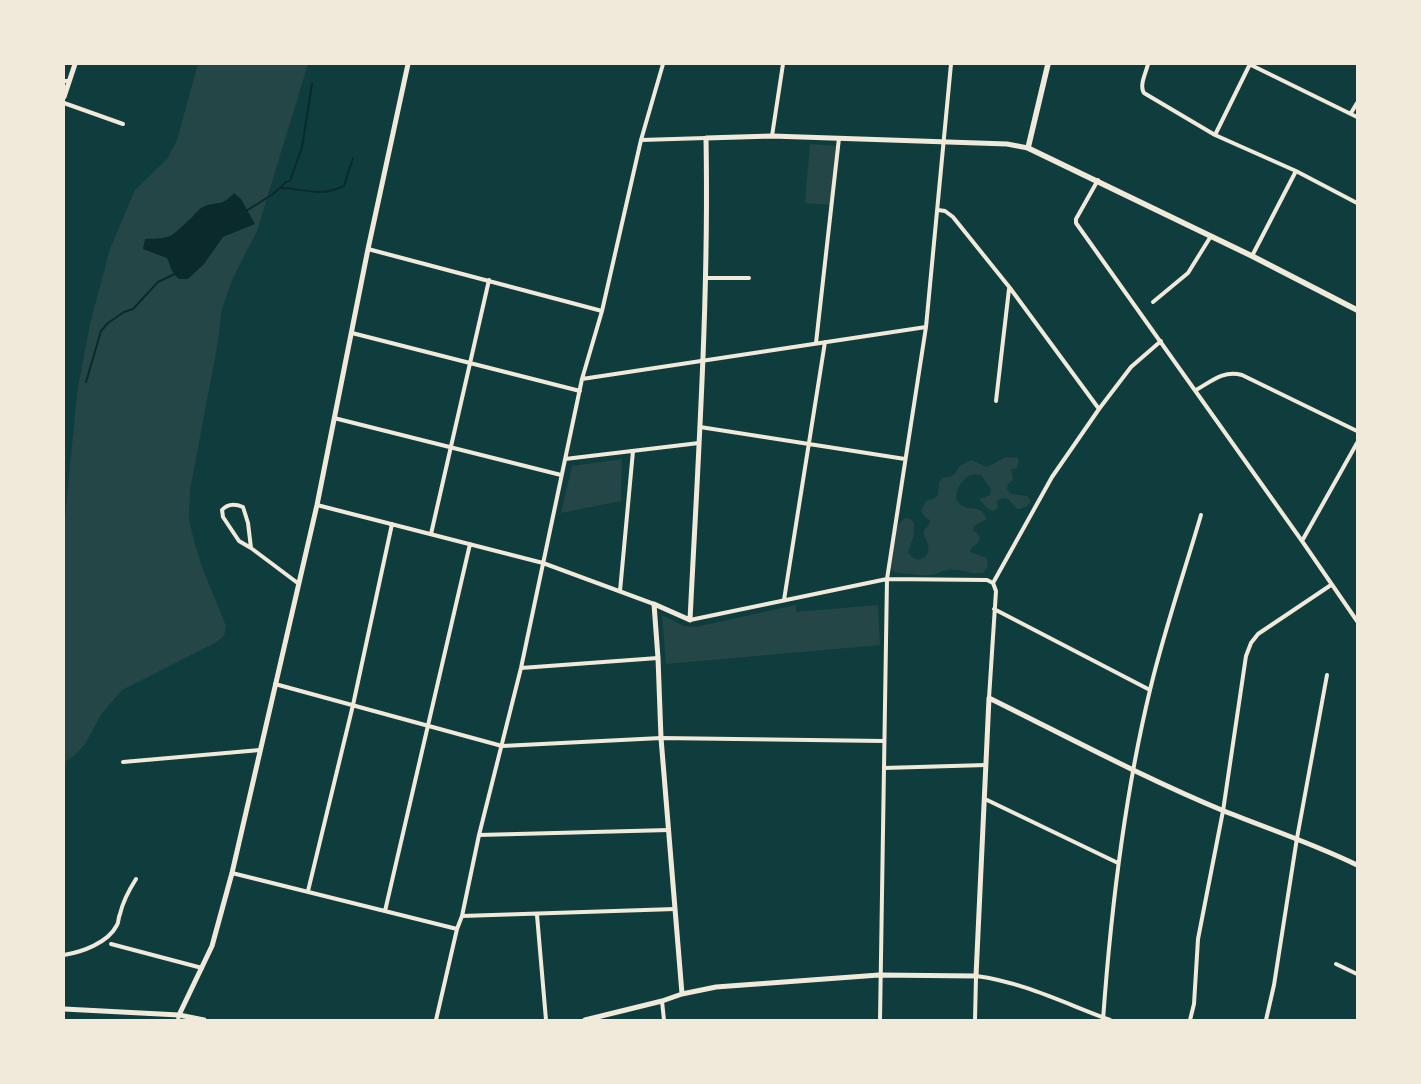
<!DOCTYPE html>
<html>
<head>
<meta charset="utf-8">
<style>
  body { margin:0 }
  #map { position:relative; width:1421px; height:1084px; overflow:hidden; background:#0f3d3e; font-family:Helvetica,sans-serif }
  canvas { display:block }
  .frame { position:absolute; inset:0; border:65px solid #f1e9da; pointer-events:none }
</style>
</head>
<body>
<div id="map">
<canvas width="1421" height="1084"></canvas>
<div class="frame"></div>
</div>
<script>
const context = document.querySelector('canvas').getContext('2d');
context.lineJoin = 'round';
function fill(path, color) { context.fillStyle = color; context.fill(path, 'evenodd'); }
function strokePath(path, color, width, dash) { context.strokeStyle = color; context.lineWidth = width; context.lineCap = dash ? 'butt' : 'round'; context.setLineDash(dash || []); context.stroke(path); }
fill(new Path2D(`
  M198,64H308L257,231L232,280L222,309L217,347L190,490L189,519L194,541L202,567L226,626L224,636L215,643L122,690L102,713L85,744L74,756L64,762V529L77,393L90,324L110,249L135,190L167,159L177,140Z
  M810,144L836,146L831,205L805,203Z
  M1006,457L1010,458L1017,457L1019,462L1017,468L1011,469L1013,480L1008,484L1007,489L1011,494L1027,496L1031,501C1027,507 1024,509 1017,509L1008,499L1002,498L997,501L998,507L994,511L988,509L979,499L990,495L991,489L981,475C975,474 971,474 966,478C959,484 951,498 961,505C971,512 980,503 987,519L974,526L973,531L977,533L980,538L978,543L972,547L970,552L987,558L988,566L983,573C971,575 960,568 948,570C941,570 937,575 930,575C924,576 917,575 911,574C890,573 886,570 890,549C892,537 895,526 905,518L910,519L914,523V535L908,552C918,569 937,554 924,536V530L929,525L930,520L925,517L921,511L927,500L933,499L938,495L939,483L942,478L953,476L960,466L971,460L987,467Z
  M622,459L621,501L561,513L572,466Z
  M796,605V612L878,605L880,645L666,664L662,615L684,626L696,627Z`), '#244646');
fill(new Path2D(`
  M234,193L241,199L255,224L223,237L204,264L188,279H179C169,269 172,269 167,258L143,249L145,239C173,238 169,238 189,220C194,216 197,210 203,207C219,200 220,208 234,193Z`), '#0a2a2b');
strokePath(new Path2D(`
  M280,188C305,188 318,198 344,186L353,158
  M246,211L273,194L286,182L290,181L302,147L312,84
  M86,382L101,331L108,323L124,312L133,309L158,282L175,274`), '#0a2a2b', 2);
strokePath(new Path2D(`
  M1148,64C1146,73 1139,85 1144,93L1215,135L1296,171L1357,203
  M1249,64L1357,117
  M64,81H69
  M64,103L123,124
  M1351,113L1357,103
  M1215,135L1250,64
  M772,136L783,64
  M641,140L706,138
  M1098,180L1076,219V223L1302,541L1357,621
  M938,210L945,211L953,217L1010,288L1099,409
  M368,249L602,311
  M1252,256L1296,171
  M706,278H749
  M1153,302L1188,273L1211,236
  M352,333L580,391
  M816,343L839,138
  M582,379L926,327
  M1196,390C1212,381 1223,370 1242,375L1357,431
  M996,401L1009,289
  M334,418L561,475
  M700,427L905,459
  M565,459L699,443
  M317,505L543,563L654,604
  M431,534L489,280
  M1302,541L1357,443
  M251,548L248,523L243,507C236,504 228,503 222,510L223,517L239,541L251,548L299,584
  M620,591L633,451
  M784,600L825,342
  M994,609L1150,690
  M690,620L887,579L987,580L993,583
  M521,668L658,658
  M275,684L502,746L661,738L884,741
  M989,698L996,591L993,583L1052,477L1099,409L1131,367L1161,341
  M123,762L260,750
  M884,768L986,765
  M985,799L1118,863
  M479,835L669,830
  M232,873L457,929
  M308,891L353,705L392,524
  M385,911L470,544
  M537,915L546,1020
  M462,916L675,909
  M111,944L202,968
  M64,955C82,952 108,943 117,925C119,922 118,918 120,914C123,901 129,890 136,879
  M1336,964L1357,974
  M662,1001L664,1020
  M178,1020L179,1015
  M436,1020L457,929L462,916L479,835L521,668L582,379L602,311L641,140L663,64
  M880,1020L887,579L926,327L951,64
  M975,1020L976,976C1023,982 1066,1004 1110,1020
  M1103,1020C1111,909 1124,798 1150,690C1164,631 1184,573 1201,515
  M1190,1020L1194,1004L1198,939L1223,811L1246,656L1251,643L1258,634L1331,585
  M1266,1020L1274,985L1297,838L1327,675`), '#f1e9da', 4);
strokePath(new Path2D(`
  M64,97L75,64
  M682,994L661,738L658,658L654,604L690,620C698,459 709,299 706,138L772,136L1007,144L1028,148
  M64,1009L179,1015L204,1020
  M179,1015L212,946L232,873L317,505L368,249L408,64
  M585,1020L662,1001L682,994L716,987L879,975L976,976L989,698C1066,736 1144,778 1224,811C1269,829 1314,844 1357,865`), '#f1e9da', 5);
strokePath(new Path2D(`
  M1048,64L1028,148L1252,256L1357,310`), '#f1e9da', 5.5);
</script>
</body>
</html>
